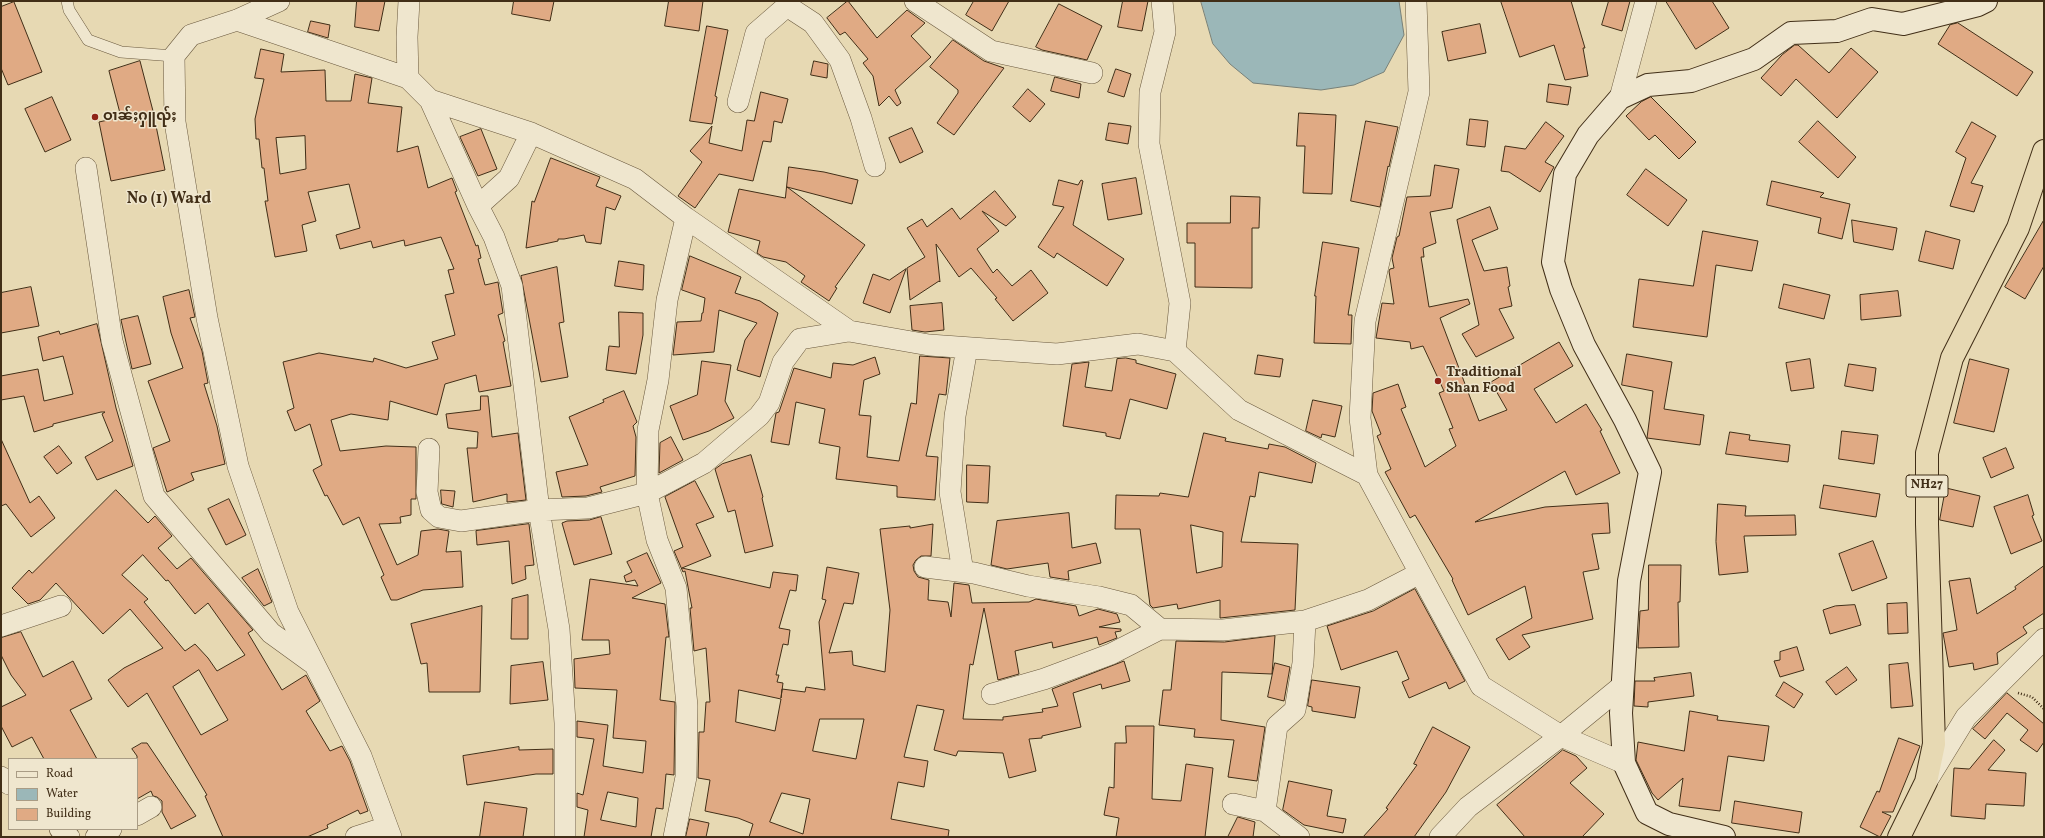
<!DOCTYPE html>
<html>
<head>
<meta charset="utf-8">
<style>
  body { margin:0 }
  #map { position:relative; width:2045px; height:838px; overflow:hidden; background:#e7d9b3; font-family:Vollkorn,serif }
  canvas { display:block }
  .frame { position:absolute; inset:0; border:2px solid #412e17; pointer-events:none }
  .legend { position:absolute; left:8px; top:758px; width:130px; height:72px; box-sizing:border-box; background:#efe6ce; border:1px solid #a99c85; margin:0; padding:5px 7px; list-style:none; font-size:12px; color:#412e17 }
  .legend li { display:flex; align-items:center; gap:8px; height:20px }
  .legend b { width:20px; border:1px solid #a99c85 }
</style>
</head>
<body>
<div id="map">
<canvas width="2045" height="838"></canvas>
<div class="frame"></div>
<ul class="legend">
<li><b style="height:5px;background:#efe6ce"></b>Road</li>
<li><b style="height:11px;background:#9bb7b8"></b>Water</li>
<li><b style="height:11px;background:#e0aa84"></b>Building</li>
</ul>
</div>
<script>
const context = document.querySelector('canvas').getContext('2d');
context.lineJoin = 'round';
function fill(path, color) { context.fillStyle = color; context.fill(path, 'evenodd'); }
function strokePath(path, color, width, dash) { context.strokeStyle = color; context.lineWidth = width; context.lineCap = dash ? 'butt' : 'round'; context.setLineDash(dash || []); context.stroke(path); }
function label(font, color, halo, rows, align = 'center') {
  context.font = font + ' Vollkorn,"Noto Sans Myanmar",serif'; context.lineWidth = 3; context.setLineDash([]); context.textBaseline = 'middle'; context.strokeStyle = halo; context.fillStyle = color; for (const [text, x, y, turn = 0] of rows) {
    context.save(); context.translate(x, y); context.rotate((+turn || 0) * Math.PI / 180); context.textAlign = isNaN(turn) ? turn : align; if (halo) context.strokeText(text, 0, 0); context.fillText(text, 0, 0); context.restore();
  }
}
const water = new Path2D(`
  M1201,1H1399L1404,35L1384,72L1354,85L1321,90L1253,83L1230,64L1213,44Z`);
fill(water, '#9bb7b8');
strokePath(water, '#778078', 1);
const building = new Path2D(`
  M357,1H385L379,31L355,27Z
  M514,1H554L550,21L512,14Z
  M669,1H703L699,31L665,26Z
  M848,1L877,38L907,10L925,23L911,36L931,57L895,90L901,103L897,106L889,96L879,106L873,76L863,63L868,59L845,32L840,35L827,18Z
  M974,1H1009L992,31L966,15Z
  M1123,1H1148L1142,31L1118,27Z
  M1501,1H1571L1585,48H1583L1588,76L1565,80L1554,45L1520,57Z
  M1609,1H1630L1622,31L1602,25Z
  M1666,1H1712L1729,28L1696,49Z
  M14,2L42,72L8,85L1,68V7Z
  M1059,4L1102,26L1087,60L1042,50L1036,47Z
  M311,21L330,25L328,38L308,32Z
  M1958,23L2033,72L2017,96L1938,44L1950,25Z
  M1480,24L1486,53L1448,61L1442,32Z
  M707,26L728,30L715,96L717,97L712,124L690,121Z
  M953,40L984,61L1004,68L954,135L937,123L958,93V90L930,67Z
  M1795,45H1798L1829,73L1851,48L1878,72L1837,118L1796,79L1781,96L1761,78L1782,55Z
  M261,49L284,54L281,72L325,70L326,101H351L355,74L372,78L368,103L402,107L397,152L418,146L428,188L452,178L457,191L455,192L476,246L478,245L481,258L478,259L485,285L498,282L503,313L498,315L505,341L503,342L511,386L479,392L476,375L445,384L437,415L390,401L388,420L351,414L331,420L340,451L386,446L416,447V499H411V515L400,517L401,523L379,524L397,565L418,555L421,531L438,529L449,531L446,552L461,551L463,587L423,590L397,600H391L381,577L384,575L359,517L343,525L327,495L325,496L313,470L322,465L310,424L295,431L287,411L294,408L283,362L319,353L373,362L374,358L406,368L438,359L432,342L455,335L445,295L454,293L448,270L454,269L441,237L405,246L404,240L373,248L371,241L340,249L336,235L360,228L349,184L308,192L316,221L302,225L307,251L275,257L265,201H268L264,168H262L259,139H256L255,119L264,79L255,78ZM305,136L306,169L280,174L276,138Z
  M140,61L153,111L165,170L111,181L99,122L121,117L109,71Z
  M814,61L828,64L827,78L811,75Z
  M1116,69L1131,74L1124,97L1108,92Z
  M1055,77L1081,84L1079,98L1051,91Z
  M1549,84L1571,87L1568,105L1547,102Z
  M1028,89L1045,104L1030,122L1013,107Z
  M761,92L788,99L782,123L774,121L771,142L763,141L753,181L719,174L695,208L678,196L702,162L690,151L712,126L709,143L742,151L747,120L754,121Z
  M52,97L71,140L45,152L25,109Z
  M1651,97L1696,142L1679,159L1655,135L1649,140L1626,116L1641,102Z
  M1299,113L1336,115L1332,194L1303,193L1305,146H1297Z
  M1470,119L1488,121L1485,147L1467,145Z
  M1366,121L1398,127L1389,167L1388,166L1380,207L1351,201Z
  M1818,121L1856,157L1838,178L1799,142Z
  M1546,122L1564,136L1545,162L1554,167L1540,192L1509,172L1501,171L1505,146L1525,149Z
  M1972,122L1996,136L1971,183L1983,186L1974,212L1950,206L1966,158L1956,152Z
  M1109,123L1131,126L1128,144L1106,140Z
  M912,128L923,152L900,163L889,138Z
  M481,129L497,169L478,176L460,137Z
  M551,158L600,177L596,186L621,196L615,210L606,207L601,244L586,242L584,235L564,239H558V241L526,248L532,201L534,202Z
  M1435,165L1459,169L1452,208L1430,212L1436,243L1423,248L1424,257H1421L1429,307L1468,299L1470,304L1440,318L1479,421L1507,410L1491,382L1559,342L1573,366L1534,389L1556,423L1586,404L1602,430L1600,431L1620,473L1576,495L1565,471L1475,522L1545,507L1608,503L1610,533L1592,534L1599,569L1583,572L1593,619L1522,635L1530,647L1509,660L1496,639L1532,618L1525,586L1468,615L1452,580L1453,579L1415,515L1410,518L1385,472L1391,469L1377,436L1381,434L1372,411L1373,393L1398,384L1406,407L1401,409L1425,467L1456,446L1449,429L1453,428L1439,393L1444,391L1423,346L1411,349L1410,342L1376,338L1382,303L1394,304L1389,271L1390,269L1394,268L1392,258L1397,237L1399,236L1407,197L1430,196Z
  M789,167L824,172L858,180L852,204L787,187L865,245L835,287L837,288L829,301L801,282L805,276L786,262L763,257L757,253L760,241L728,232L739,189L785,198Z
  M1646,169L1687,200L1668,226L1627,195Z
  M1136,178L1142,214L1108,220L1102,184Z
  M1059,180L1078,185L1081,180L1083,181L1073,225L1124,259L1107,286L1057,253L1054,258L1038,247L1064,207L1053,205Z
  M1772,181L1824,193L1820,197L1850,204L1842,239L1818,233L1821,218L1767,205Z
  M995,191L1016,217L1006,226L982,211L999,231L977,249L993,273L997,269L1012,286L1031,270L1048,293L1013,321L995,299L997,298L971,268L959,277L936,244L940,282L939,281L910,300L907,268L925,257L907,228L922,219L927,227L952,208L960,219Z
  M1231,196L1260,197L1259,228H1252V288L1195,287V243H1187V223H1230Z
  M1490,207L1498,229L1472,240L1484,271L1507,267L1510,286L1508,287L1512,306L1499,309L1514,338L1476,357L1462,334L1479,325L1457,220Z
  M1852,220L1897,228L1893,250L1854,242Z
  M2044,220V266L2025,299L2005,287Z
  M1703,231L1758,241L1752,271L1716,265L1707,337L1633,327L1639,279L1693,286Z
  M1926,231L1960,240L1953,269L1919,261Z
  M1323,242L1359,248L1348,315H1352L1351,344L1314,343L1316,296H1315Z
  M690,256L741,277L735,293L760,301L778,313L760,377L737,370L745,340L757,323L719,310L714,352L673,355L677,322L701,321L702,313H703L705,298L682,290Z
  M619,261L644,265L643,290L615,286Z
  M557,267L564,322L559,323L568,377L541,382L521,276Z
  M906,269L890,313L863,303L873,274L889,280Z
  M1784,284L1830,295L1824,319L1779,308Z
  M31,287L39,326L1,333V293Z
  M189,290L195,317L190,318L202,351L208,383L204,384L217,426L225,464L191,473L194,480L167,492L153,448L170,441L148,381L183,368L171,333L163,297Z
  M1898,291L1901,316L1861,320L1860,295Z
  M942,303L944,330L925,332L912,330L910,306Z
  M619,312L643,313V335L636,374L606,370L609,346L619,347Z
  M138,316L151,364L132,369L121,320Z
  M97,324L116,408L133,466L97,480L85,457L113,441L102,414L105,412H101L53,424V426L34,432L24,396L1,400V376L38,369L44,401L73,394L63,356L43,361L38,337L59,331L60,334Z
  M1627,354L1672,362L1664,409L1704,415L1700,445L1647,438L1653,391L1622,385Z
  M1258,355L1283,359L1280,377L1255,374Z
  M920,356L950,358L946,395L939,394L926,456L938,457L935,500L897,497V486L836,479L840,447L819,443L825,409L796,402L789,445L771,442L776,413L779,412L794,368L831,378L833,363L853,365L875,357L880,374L864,380L859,415L871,416L867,457L899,461L911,403L916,404Z
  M1126,358L1136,360V363L1176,374L1167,409L1130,399L1120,439L1106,436V433L1063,426L1072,364L1089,362L1085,387L1112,391L1117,359Z
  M1810,359L1814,388L1791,391L1786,363Z
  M1970,359L2009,369L1994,432L1954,423Z
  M702,361L731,365L725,401L734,418L709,431L683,440L670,406L697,395Z
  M1849,364L1876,368L1873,391L1845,386Z
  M624,391L637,422L633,426L636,437L635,476L600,487L602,492L586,496L562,497L556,472L588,465L569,417L604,402L603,400Z
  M481,396H488L492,437L518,433L526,500L507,502V494L473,502L467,448H477L478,432L448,428L446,414L480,410Z
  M1313,400L1342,406L1335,437L1322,434L1321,438L1306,431Z
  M1842,431L1878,435L1874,464L1839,459Z
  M1730,432L1750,435L1749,440L1790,445L1788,462L1726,454Z
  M1204,433L1226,438L1225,441L1268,449L1269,444L1285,447L1316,463L1312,483L1259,472L1255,497L1250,496L1241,542L1298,544L1295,610L1220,618V600L1178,609L1177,604L1153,608L1150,605L1140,529H1115L1116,495L1159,496L1160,493L1188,497ZM1191,525L1223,532L1222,567L1197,573Z
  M671,437L683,460L659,473L660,443Z
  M1,439L30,503L39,496L55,518L31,537L6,504L1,506Z
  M59,446L72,463L57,474L44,457Z
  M2006,448L2014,468L1991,478L1983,458Z
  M751,455L763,497L762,498L773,546L745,553L735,510L728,512L715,469L722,464Z
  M967,465L990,466L988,503L967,502Z
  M695,481L714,517L696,524L711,556L682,568L770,588L773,572L798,575L796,591L790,590L779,628L790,630L788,645L783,644L776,675H779L777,682L783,683L781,698L782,689L805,692L806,687L825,690L819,622L826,600L822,599L827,567L859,573L853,604L844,603L829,653L852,651L853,665L885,672L890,610L880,529L910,526V528L933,524L931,556H921L916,560L913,565L914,571L918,577L929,580L928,600L948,602L951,617L954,583L969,585L972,603L1029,602L1036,599L1076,606L1079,616L1098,609L1117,614L1120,622L1099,627L1121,629V631L1115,632L1117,638L1099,645L1097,637L1053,648L1052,642L1015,651L1019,674L998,680L984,608L973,665L970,664L963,719L1003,720V717L1043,712L1042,709L1058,706L1052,689L1124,661L1130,681L1102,689L1101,684L1073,693L1081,727L1042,736V738L1029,739L1036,771L1009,778L1003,753L958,751L956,756L934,750L944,710L917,705L904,757L928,761L924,787L898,782L891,819L949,830L948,837H749L753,824L738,818L705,811L710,780L698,778L699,732H704L706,702H710L706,648L694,651L690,608H692L685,571L683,572L674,551L683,547L665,497ZM739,690L781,699L775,731L736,722ZM820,719H864L856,759L813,751ZM782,793L810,799L803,834L770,822Z
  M1824,485L1880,494L1876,517L1820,508Z
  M1946,488L1980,496L1973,527L1940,520Z
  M116,490L148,523L155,516L172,536L158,548L177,569L191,558L253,630L248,633L282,690L306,675L320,701L306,711L330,751L342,746L350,761L368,811L360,814L358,810L327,825L328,828L307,837H223L205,796L207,795L147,693L128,707L108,680L124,668L163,648L130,609L103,634L56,583L40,600L28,604L12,588L29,570L32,573ZM143,555L166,581L168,580L195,614L208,603L245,655L217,671L208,658L195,644L185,651L144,602L148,599L122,575ZM199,670L228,720L201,735L173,687Z
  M441,490L455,491L453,507L442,504Z
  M2028,495L2034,515L2032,516L2042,541L2011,554L1994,507Z
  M229,499L246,535L226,545L208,509Z
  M1718,504L1746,506L1745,516L1795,515L1796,535L1744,536L1748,572L1719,575L1716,542Z
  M1069,513L1072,548L1096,543L1101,563L1068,571L1069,580L1050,577L1048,563L1007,569L991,565L997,521Z
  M601,517L612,554L574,565L562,523L567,521L589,520Z
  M529,524L534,565L525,566L526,579L512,584L509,541L477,545L476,531Z
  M1873,541L1887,578L1852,591L1839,554Z
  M647,553L661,583L632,598L665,604L669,637H666L660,700L675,702L674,775L666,774L663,809L656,808L651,837H584L588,810L577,807V793L583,795L594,739L577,737V721L608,725L603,766L643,773L646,741L613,738L617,690L575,688L574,659L610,654L609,640H582L590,579L638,586L635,580L626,582L624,576L632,572L627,562ZM608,792L638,798L636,827L601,820Z
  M1649,565H1681L1680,602H1678L1679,647L1638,648L1640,611L1648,610Z
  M2044,566V613L2023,627L2027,633L1997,653L1998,664L1974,670L1973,663L1949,667L1943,633L1957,630L1949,581L1970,578L1977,614L2016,589L2015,587Z
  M258,569L272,602L264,606L242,578Z
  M1415,589L1465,681L1449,689L1446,682L1409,698L1402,682L1409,679L1397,651L1341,670L1327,626L1373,611Z
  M528,595V639H511L512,599Z
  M1907,603L1908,633L1888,634L1887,604Z
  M1855,605L1861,625L1830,634L1823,610L1835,606Z
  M482,606L480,692H429L427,663L421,664L411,624Z
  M21,632L43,677L73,661L92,699L70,710L97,759H44L32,737L12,747L1,726V707L26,695L11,675L1,655V638Z
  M1275,636L1272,674L1222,672L1221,720L1265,727L1257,781L1228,777L1234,740L1194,737L1195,729L1159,725L1163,690H1171L1176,641L1224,642Z
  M1797,647L1804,670L1780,677L1774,661L1780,660V652Z
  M543,662L548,700L510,704L511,666Z
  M1275,663L1290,667L1284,701L1268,697Z
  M1908,663L1913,706L1891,708L1889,665Z
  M1847,667L1857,680L1836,695L1826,682Z
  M1691,673L1694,696L1648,702V707L1634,706L1635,681H1655L1654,678Z
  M1312,680L1360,687L1355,718L1312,711V707L1308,706Z
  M1784,682L1803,694L1794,708L1776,696Z
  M2007,693L2044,724V742L2037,752L2020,740L2028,730L2007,713L1985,739L1973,729Z
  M1690,711L1718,716L1717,720L1769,726L1764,761L1728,756L1720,811L1679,806L1683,778L1658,800L1652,793L1636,760L1638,742L1684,751Z
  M1126,726H1154L1152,799L1181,801L1186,764L1213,768L1205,837H1116L1119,818L1104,815L1109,787L1114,788L1115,743H1126Z
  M1433,727L1470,747L1446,792L1414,837H1363L1388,809L1386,808L1417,765L1414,764Z
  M1899,738L1920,746L1893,812H1882L1891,816L1880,837L1860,827L1877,791L1879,792Z
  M1994,740L2005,750L1988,770L2026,773L2024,806L1986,804L1985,819L1951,816L1954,768L1969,769Z
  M142,743H147L196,816L171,829L162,812V801L157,797L153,796L151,791L137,799V756L132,749Z
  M519,747V750L553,749V774H536L467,785L463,756Z
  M1563,750L1576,756L1587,768L1570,783L1604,814L1582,837H1525L1497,805Z
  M1289,781L1332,790L1327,816L1346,819L1343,833L1304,825L1283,810Z
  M1735,801L1802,812L1799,833L1732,823Z
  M485,802L527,808L523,837H480Z
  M1238,817L1255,822L1253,837H1228Z
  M690,819L709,823L706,837H686Z`);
fill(building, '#e0aa84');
strokePath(building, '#412e17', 1);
const lane = new Path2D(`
  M67,1L69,10L88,40L121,52L174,56`);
const street = new Path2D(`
  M279,1L237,20L191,35L174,56L175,122L207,318L238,466L288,612L361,756L391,837
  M409,1L407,37L408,78L430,100L531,133L635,179L686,218L849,331L929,345L1057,354L1138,344L1175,351L1239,410L1367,475
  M915,1L991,51L1092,73
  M1162,1L1165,32L1150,92L1149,144L1180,303L1175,351
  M1416,1L1419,92L1365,321L1360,418L1367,475L1481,686L1561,736L1622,686
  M787,6L813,23L840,60L861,118L875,166
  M237,20L408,78
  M1620,98L1646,1
  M430,100L478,206
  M738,102L756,33L787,6L789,1
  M531,133L509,178L478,206L494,237L512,286L539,510L559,629L565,723V837
  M86,168L112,341L154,496L271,633L311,662
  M429,449L427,492L431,510L439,517L461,521L539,510L588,508L647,493L704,463L759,416L769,403L783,362L800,339L849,331
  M925,567L974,573L1028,586L1099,597L1131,605L1160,629
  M963,572L950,492L955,416L967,348
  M1,626L61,606
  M992,694L1044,679L1111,654L1160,629L1223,630L1305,621L1368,600L1420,573
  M1,777L9,784
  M1928,779L1966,717L2044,639
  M1233,804L1265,811L1277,726L1295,710L1303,663L1305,621
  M1265,811L1299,837
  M137,815L151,807
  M60,829L69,837
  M96,837L111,829
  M356,837L387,827
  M674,837L686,777L687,706L676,588L657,540L647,493L648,430L658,380L667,300L686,218
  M1440,837L1468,807L1561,736L1624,763`);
const secondary = new Path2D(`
  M1724,837L1669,824L1647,813L1624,763L1621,713L1629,581L1650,472L1625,420L1584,345L1561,289L1553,262L1565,174L1588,135L1620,98L1648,85L1691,81L1754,59L1791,33L1837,31L1872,19L1903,24L1978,5L1986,1`);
const highway = new Path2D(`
  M1899,837L1926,782L1934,744L1927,524V453L1952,358L2018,228L2044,151`);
strokePath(lane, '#6a593e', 12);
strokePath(street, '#6a593e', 22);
strokePath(secondary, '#412e17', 24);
strokePath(highway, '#412e17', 24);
strokePath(new Path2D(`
  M2018,693L2032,697L2044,709`), '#412e17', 2.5, [1, 2]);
strokePath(lane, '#efe6ce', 11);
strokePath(street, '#efe6ce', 21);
strokePath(secondary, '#efe6ce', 22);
strokePath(highway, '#e7d9b3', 22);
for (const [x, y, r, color] of [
  [95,117,4,"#8f2418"],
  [1438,381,4,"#8f2418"]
]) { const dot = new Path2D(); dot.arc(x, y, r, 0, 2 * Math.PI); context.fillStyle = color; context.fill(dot); strokePath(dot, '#efe6ce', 1.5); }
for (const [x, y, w] of [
  [1927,486,42]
]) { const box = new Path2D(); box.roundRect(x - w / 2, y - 11, w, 22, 3); context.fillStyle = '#efe6ce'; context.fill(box); strokePath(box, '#412e17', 1); }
label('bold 13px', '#412e17', null, [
  ["NH27",1927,486]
]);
label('bold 14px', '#412e17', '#efe6ce', [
  ["ဝၢၼ်ႈႁူၺ်ႈ",103,117],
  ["Traditional",1446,373],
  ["Shan Food",1446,389]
], 'left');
label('bold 16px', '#412e17', '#efe6ce', [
  ["No (1) Ward",169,200]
]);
</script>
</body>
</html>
